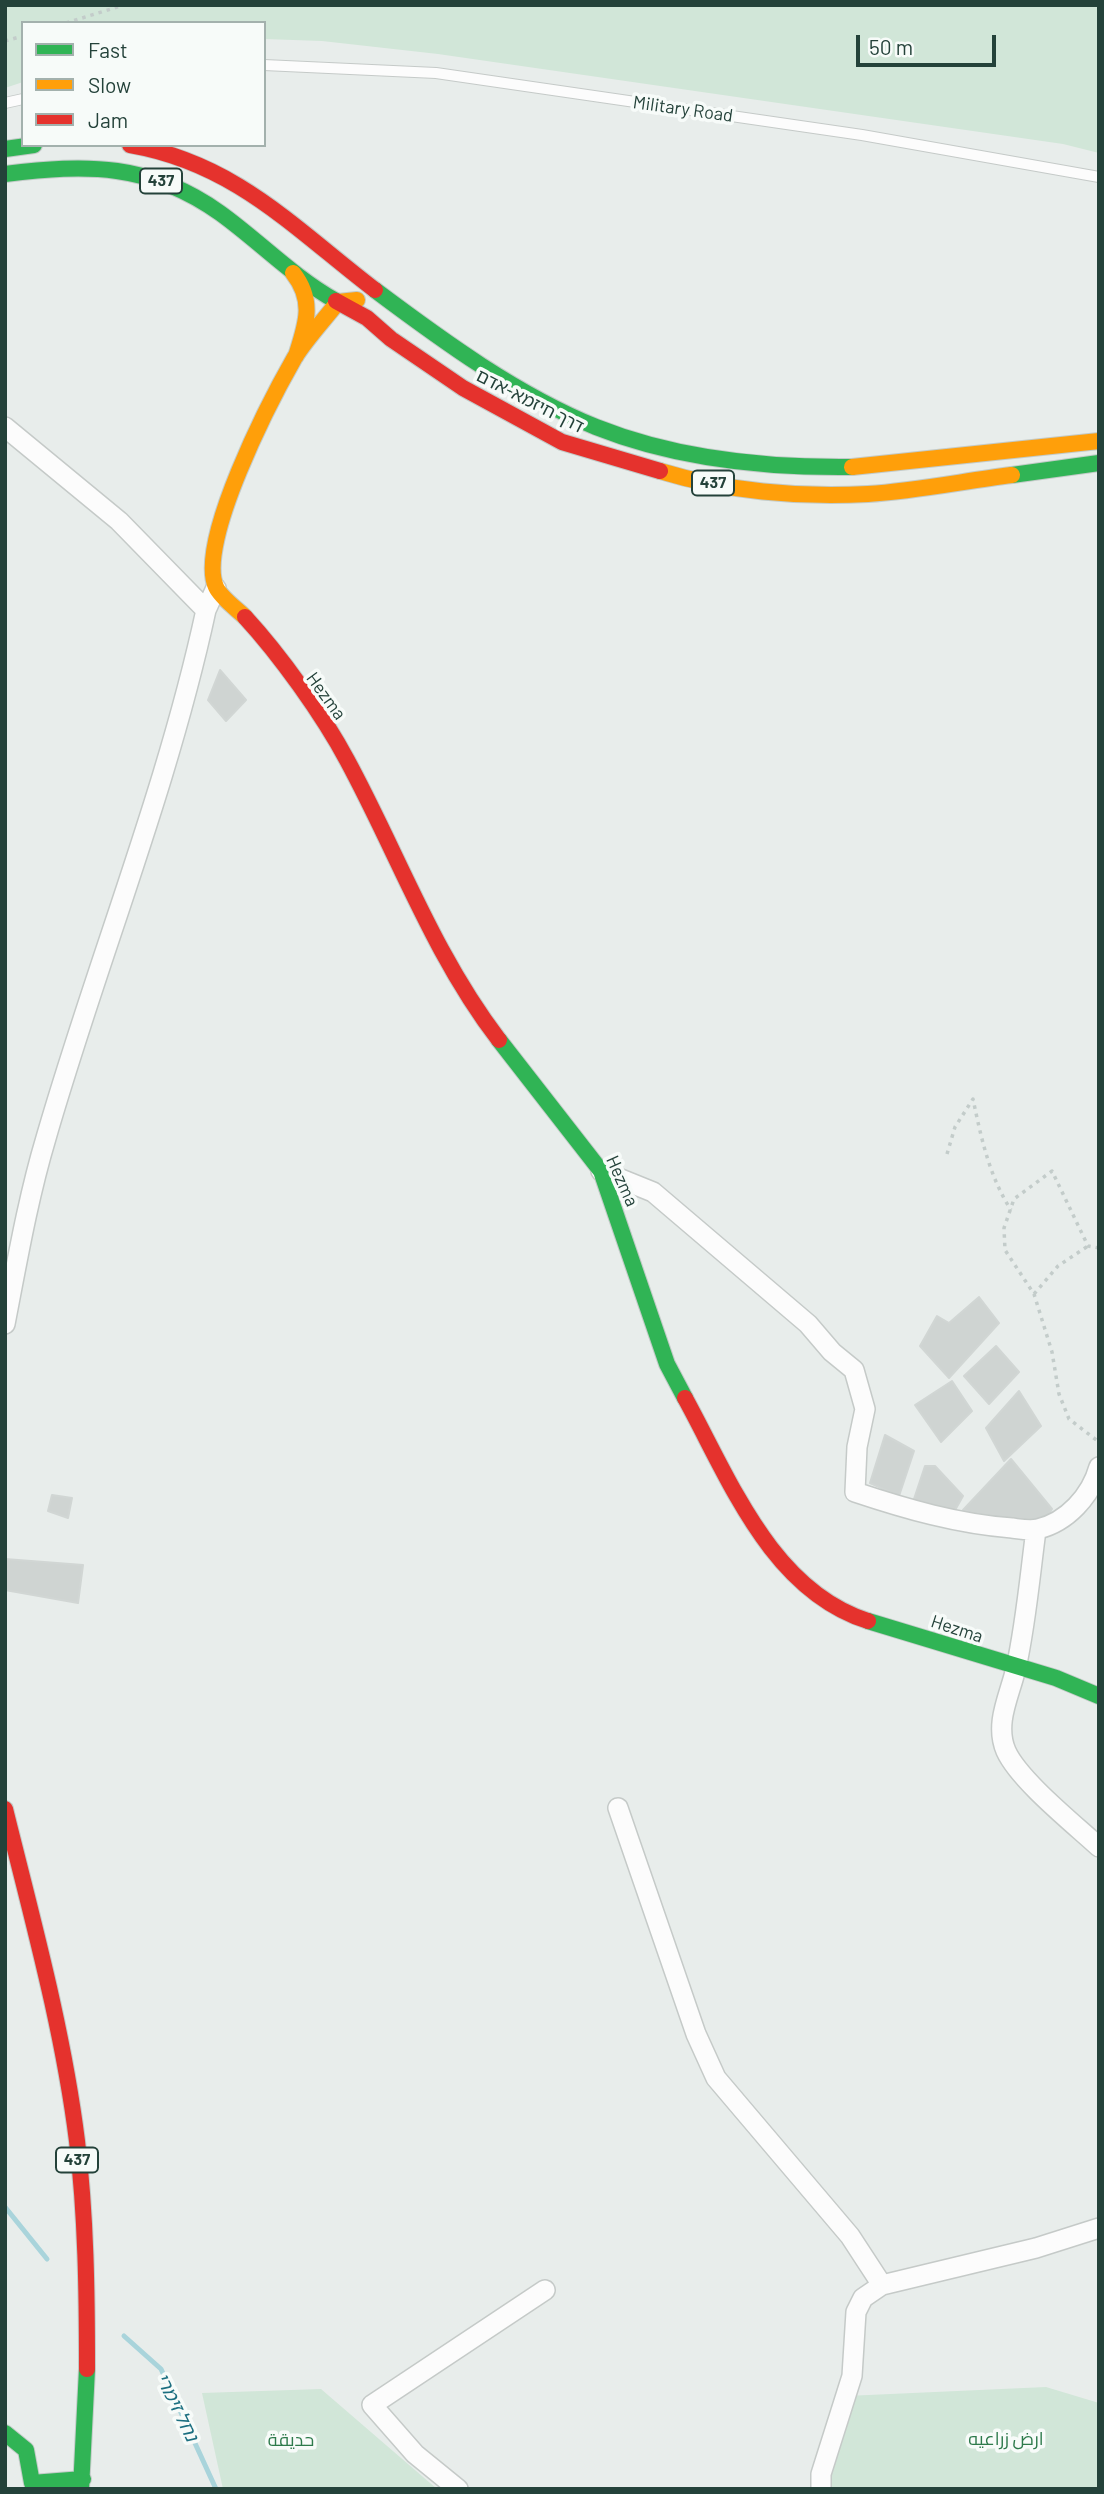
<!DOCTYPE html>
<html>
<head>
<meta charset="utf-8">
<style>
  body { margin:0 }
  #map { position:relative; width:1104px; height:2494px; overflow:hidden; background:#e8edeb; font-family:Barlow,sans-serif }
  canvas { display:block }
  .frame { position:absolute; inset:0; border:7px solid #24423a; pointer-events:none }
  .legend { position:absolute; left:21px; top:21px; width:245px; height:126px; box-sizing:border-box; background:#f7fbf9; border:2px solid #a3b1ad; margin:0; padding:9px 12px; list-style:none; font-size:21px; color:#24423a }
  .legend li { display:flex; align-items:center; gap:14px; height:35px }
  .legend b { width:35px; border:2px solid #a3b1ad }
  .scale { position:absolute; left:856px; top:35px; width:140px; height:32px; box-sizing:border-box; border:4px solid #24423a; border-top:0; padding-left:9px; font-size:21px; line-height:24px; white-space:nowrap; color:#24423a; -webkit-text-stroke:5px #f7fbf9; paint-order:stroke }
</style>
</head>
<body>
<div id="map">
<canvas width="1104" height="2494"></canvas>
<div class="frame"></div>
<ul class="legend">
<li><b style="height:9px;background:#30b455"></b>Fast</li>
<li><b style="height:9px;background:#ff9f0a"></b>Slow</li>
<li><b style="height:9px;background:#e5322d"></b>Jam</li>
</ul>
<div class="scale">50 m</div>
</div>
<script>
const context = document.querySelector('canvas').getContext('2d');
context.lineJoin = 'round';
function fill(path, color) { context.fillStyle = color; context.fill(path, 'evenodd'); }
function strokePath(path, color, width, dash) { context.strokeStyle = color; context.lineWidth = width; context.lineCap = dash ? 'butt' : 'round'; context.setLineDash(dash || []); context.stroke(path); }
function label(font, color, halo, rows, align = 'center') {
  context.font = font + ' Barlow,Cairo,"Noto Sans Hebrew",sans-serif'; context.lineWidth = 7; context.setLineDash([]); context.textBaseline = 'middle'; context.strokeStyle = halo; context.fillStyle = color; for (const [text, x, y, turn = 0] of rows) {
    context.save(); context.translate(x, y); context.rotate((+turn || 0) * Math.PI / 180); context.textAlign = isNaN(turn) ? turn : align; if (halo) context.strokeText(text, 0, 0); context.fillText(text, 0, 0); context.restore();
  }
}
fill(new Path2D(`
  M5,5H1099V153L1063,144L438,54L322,41L264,39V23H23V82L5,88Z
  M1046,2387L1099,2403V2489H824L846,2396Z
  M321,2389L437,2489H223L202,2393Z`), '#d1e6d8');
strokePath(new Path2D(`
  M5,2207L47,2259
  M124,2336L161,2369L216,2489`), '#a9d4db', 5);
const building = new Path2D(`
  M220,670L246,700L226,721L208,700Z
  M979,1297L999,1323L949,1378L920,1346L937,1316L949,1323Z
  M996,1346L1019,1372L989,1404L964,1376Z
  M952,1381L972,1411L941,1442L915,1405Z
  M1019,1391L1041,1426L1004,1461L986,1428Z
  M885,1435L914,1451L899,1496L870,1483Z
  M1011,1459L1052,1509L1043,1523L1000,1521L963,1510Z
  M925,1466H935L963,1496L954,1512L913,1502Z
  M52,1495L72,1498L68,1518L48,1511Z
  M5,1559L83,1565L78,1603L5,1590Z`);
fill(building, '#cfd4d2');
strokePath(building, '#d1d6d4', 2);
const lane = new Path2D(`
  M264,65L436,73L862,135L1099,177
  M5,103L23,99`);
const street = new Path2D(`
  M5,427L119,521L206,610
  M601,1171L653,1192L808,1324L832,1352L854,1370L865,1409L857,1447L855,1492C906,1509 958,1524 1012,1528C1020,1529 1030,1531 1038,1529C1067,1522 1091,1496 1099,1467
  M5,1324C17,1262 28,1198 46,1138C97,961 167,791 206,610L216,588
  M1036,1530C1030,1575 1026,1623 1016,1668C1010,1695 994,1723 1006,1751C1019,1780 1074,1824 1099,1847
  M618,1808L696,2034L716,2078L850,2236L882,2285
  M458,2489L415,2454L372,2405L545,2290
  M821,2489V2474L852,2376L856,2312L863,2298L882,2285L1036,2248L1099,2228`);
const fast = new Path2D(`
  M5,149L34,145
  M5,174C87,164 150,163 220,213C259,241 293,277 336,301
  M375,290C443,341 517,395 596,427C676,459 767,468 852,467
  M1012,475L1099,463
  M499,1040L601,1171L667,1364L685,1398
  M868,1621L1056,1678L1099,1696
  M5,2433L26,2450L32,2483L83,2479
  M81,2489L87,2369`);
const slow = new Path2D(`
  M293,273C315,301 306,325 296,356
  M852,467L1099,441
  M660,471C725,491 800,498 868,494C916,491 964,481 1012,475
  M245,617C237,609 221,598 216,587C196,543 271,399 295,357C307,338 324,320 338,302L357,300`);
const jam = new Path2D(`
  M130,145C235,163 294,228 375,290
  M336,301L367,318L391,339L463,388L562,442L660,471
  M245,617C280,655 323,715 347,760C398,854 433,954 499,1040
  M685,1398C730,1480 771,1590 868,1621
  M5,1809C32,1918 63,2029 77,2141C86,2216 87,2293 87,2369`);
strokePath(lane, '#c5cac8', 12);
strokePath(street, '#c5cac8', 22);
strokePath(fast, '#c3cbc8', 18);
strokePath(slow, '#c3cbc8', 18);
strokePath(jam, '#c3cbc8', 18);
strokePath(new Path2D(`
  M66,23L124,5
  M5,41L23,36
  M947,1154L955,1127L973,1099C981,1137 989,1176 1011,1210
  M1099,1248L1088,1246L1052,1171L1014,1199L1004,1228L1005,1250L1034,1294L1052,1352L1059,1394L1069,1419L1099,1442
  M1034,1294L1058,1266L1088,1246`), '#c3ccca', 3.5, [3.5, 5]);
strokePath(lane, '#fcfcfc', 10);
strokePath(street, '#fcfcfc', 19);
strokePath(fast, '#30b455', 16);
strokePath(slow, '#ff9f0a', 16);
strokePath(jam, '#e5322d', 16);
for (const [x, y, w] of [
  [161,181,42],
  [713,483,42],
  [77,2160,42]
]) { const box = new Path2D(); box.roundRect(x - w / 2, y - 12.5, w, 25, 5); context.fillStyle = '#f7fbf9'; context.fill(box); strokePath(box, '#24423a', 2); }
label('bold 16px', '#24423a', null, [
  ["437",161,181],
  ["437",713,483],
  ["437",77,2160]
]);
label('18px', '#24423a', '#f7fbf9', [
  ["Military Road",683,109,8],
  ["דרך חיזמא-אדם",530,401,27],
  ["Hezma",326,696,54],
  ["Hezma",622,1181,66],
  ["Hezma",957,1629,18]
]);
label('18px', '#2d7a4b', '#f7fbf9', [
  ["ارض زراعيه",1006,2439],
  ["حديقة",291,2440]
]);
label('italic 19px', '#1c6f80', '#f7fbf9', [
  ["נחל זימרי",177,2407,64]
]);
</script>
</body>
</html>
